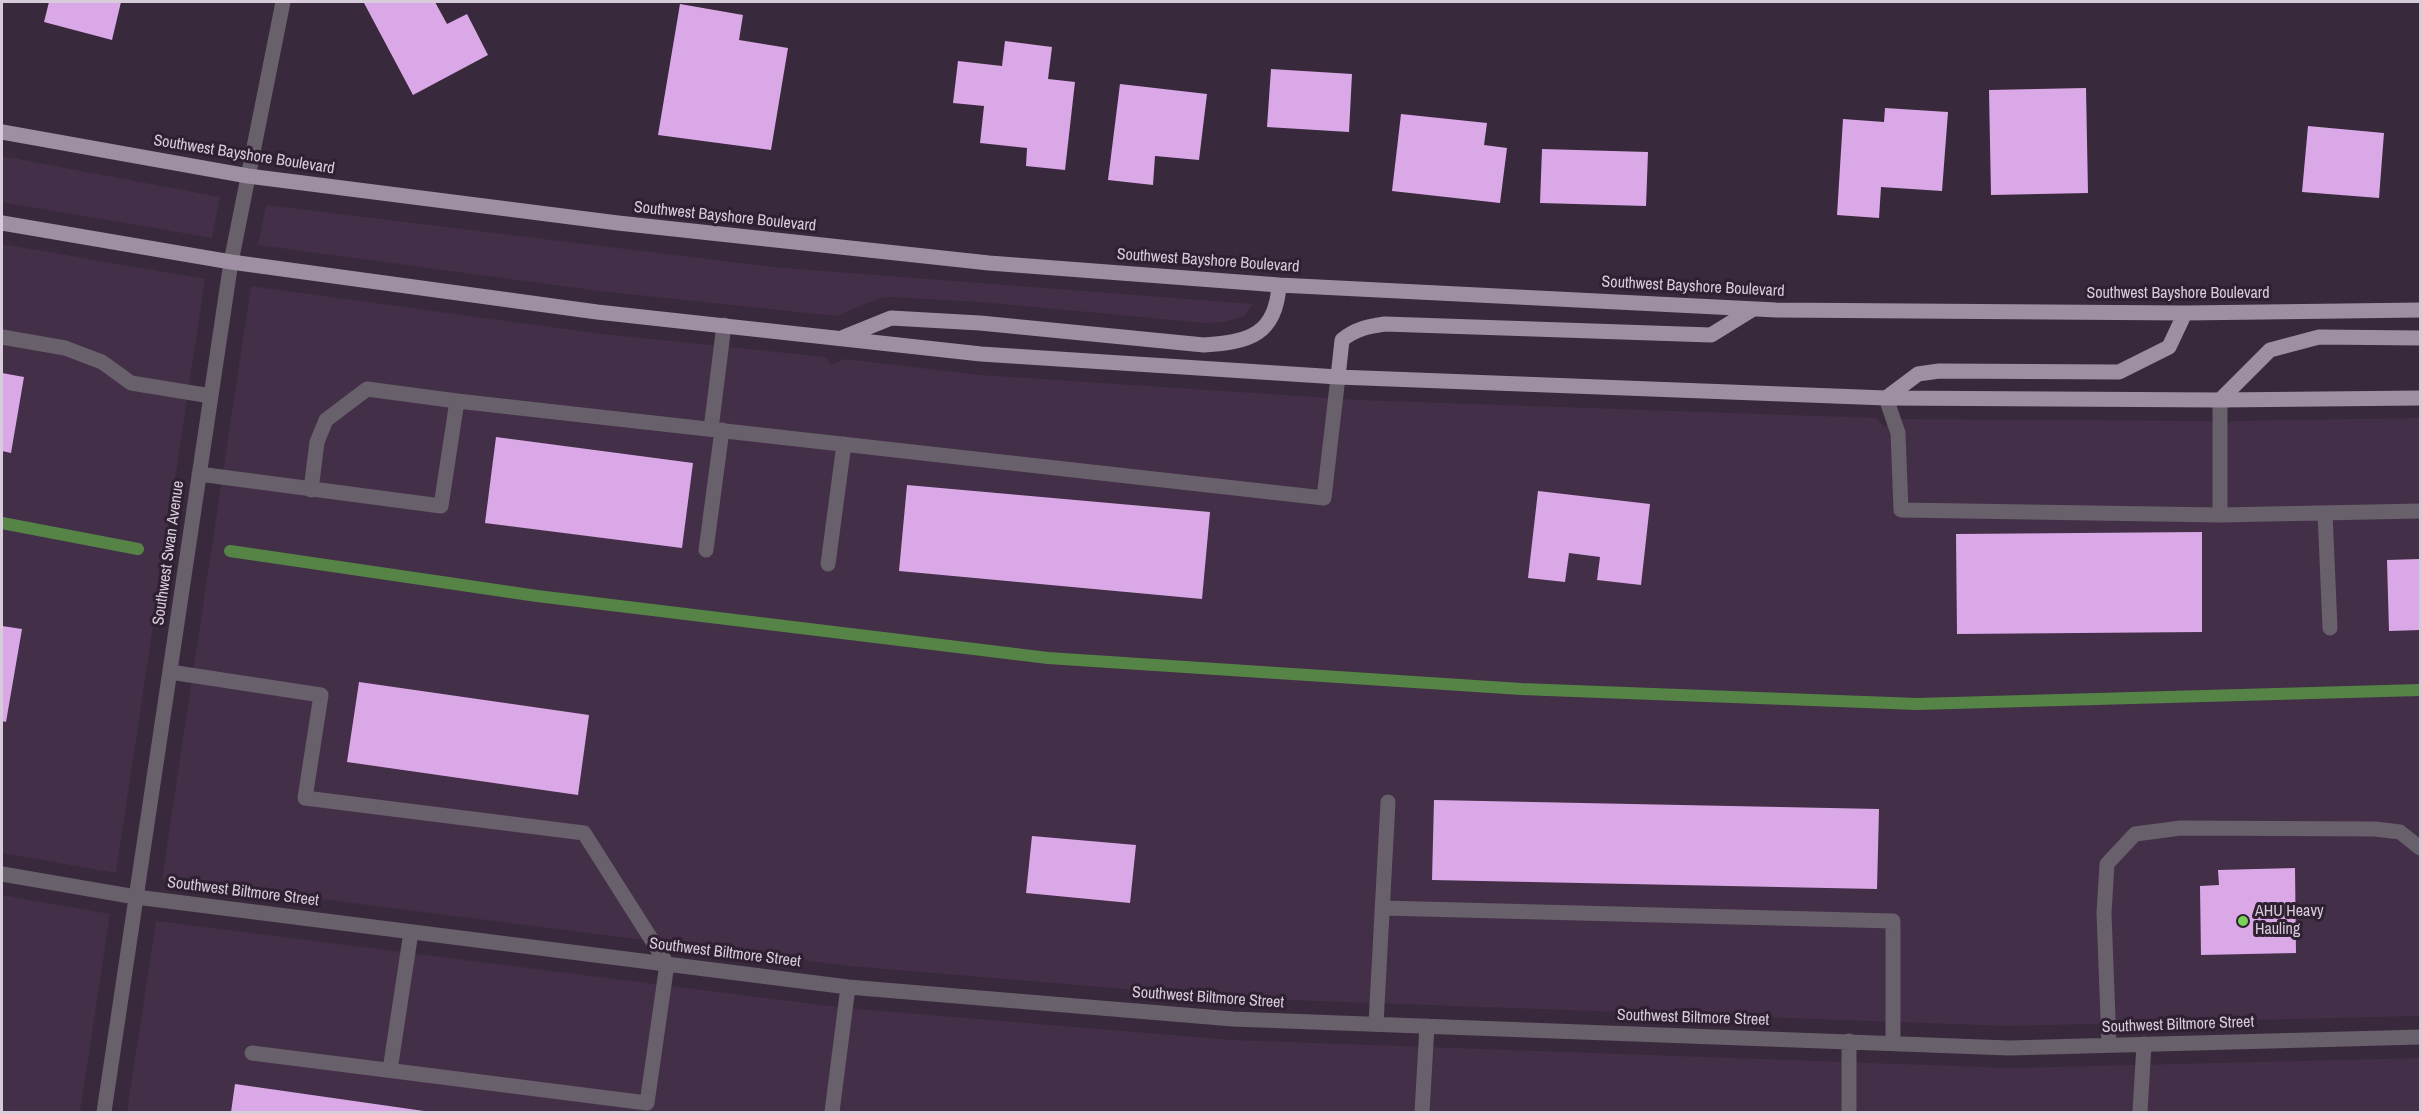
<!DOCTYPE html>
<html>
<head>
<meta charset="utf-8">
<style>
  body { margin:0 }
  #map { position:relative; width:2422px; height:1114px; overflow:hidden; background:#39293c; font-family:"Archivo Narrow",sans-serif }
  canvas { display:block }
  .frame { position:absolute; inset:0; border:3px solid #d7cdda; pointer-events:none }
</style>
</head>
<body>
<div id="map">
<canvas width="2422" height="1114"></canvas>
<div class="frame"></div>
</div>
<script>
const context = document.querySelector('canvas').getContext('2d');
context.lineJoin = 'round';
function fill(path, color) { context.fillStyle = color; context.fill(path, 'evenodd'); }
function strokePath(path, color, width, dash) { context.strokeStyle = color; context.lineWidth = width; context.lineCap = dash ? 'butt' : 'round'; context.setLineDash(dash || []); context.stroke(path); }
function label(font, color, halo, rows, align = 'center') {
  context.font = font + ' "Archivo Narrow",sans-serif'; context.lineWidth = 6; context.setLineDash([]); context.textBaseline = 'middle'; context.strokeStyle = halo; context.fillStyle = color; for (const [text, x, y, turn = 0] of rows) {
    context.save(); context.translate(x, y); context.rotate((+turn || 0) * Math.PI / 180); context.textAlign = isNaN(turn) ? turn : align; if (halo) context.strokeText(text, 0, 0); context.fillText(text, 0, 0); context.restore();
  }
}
fill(new Path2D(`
  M2,156L220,197L212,238L2,202Z
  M266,205L773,267L1253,304L1244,316L1224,322L1204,323L981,302L891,297L880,298L836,316L599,291L258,245Z
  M2,244L205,279L116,873L2,853Z
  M251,286L594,333L826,357L831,365L845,359L981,375L1360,400L1876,418L1884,427L1895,419L2212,421L2222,429L2231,421L2420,418V1016L2008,1026L1233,998L849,966L162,879Z
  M2,895L110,914L80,1112H2Z
  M156,921L845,1008L1233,1040L2011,1068L2420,1058V1112H127Z`), '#432f48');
strokePath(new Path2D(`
  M2,523L138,549
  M230,551L537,596L1048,658L1521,689L1917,704L2420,690`), '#568446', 12);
fill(new Path2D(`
  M49,2H121L112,40L44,22Z
  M368,2H435L447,24L467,14L488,55L413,95L364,3Z
  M680,4L743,15L739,40L788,48L771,150L658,135Z
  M1005,41L1052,47L1048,79L1075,82L1065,170L1026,166L1027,148L980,143L984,106L953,103L958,61L1002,66Z
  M1271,69L1352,74L1349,132L1267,127Z
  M1120,84L1207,94L1199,160L1155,156L1153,185L1108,180Z
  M2086,88L2088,193L1991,195L1989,90Z
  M1885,108L1948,112L1942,191L1881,187L1879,218L1837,215L1843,119L1884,122Z
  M1401,114L1487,123L1484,145L1507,148L1500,203L1392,191Z
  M2308,126L2384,133L2379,198L2302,192Z
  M1542,149L1648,152L1646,206L1540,203Z
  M2,373L24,377L11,453L2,451Z
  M496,437L693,463L682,548L485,523Z
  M907,485L1210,512L1202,599L899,571Z
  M1538,491L1650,504L1641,585L1597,580L1600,557L1569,553L1565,582L1528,578Z
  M2202,532V632L1957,634L1956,534Z
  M2420,559V630L2389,631L2387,560Z
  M2,626L22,629L6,722L2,721Z
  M359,682L589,715L578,795L347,762Z
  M1434,800L1879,809L1877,889L1432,880Z
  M1032,836L1136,845L1130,903L1026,893Z
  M2295,868L2296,953L2201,955L2200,886L2219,885L2218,870Z
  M235,1084L424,1111V1112H231Z`), '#dba8e7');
strokePath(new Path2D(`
  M2,337L65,348L102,362L131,383L211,396
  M1886,398L1898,433L1901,510L2220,515V400
  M711,429L724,325
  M199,474L441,506L457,401L1324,498L1338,377
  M311,490L317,442L326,420L367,389L457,401
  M2325,513L2330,628
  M2220,515L2420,511
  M706,550L722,430
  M828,564L844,444
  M170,672L321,695L305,798L584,833L667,964L647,1103L252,1053
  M2,874L136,897L848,987L1233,1019L2009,1048L2420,1037
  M1382,908L1893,921V1043
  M1376,1024L1388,802
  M1849,1041V1112
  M2109,1045L2104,913L2107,864L2135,834L2181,828L2375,829L2400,832L2420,848
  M390,1070L411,932
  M104,1112L231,262L283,2
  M832,1112L848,987
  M1422,1112L1427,1026
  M2140,1112L2144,1044`), '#68606a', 15);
strokePath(new Path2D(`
  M2,132L248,176L618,223L989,263L1279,285L1776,310L2185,313L2420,310
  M2,223L231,262L597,312L981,354L1338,377L1886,398L2220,400L2420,398
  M844,337L891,318L980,323L1204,345C1249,342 1276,335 1279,285
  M1338,377L1342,340C1355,329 1369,326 1385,324L1711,335L1753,309
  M1886,398L1918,374L1939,371L2119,372L2169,347L2185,313
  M2220,400L2270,350L2319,337L2420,338`), '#9f8fa3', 15);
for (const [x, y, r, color] of [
  [2243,921,6,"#79d158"]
]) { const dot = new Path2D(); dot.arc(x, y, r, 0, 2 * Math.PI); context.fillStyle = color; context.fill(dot); strokePath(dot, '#2f2032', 2); }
label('16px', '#d7cdda', '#2f2032', [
  ["Southwest Bayshore Boulevard",244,155,9],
  ["Southwest Bayshore Boulevard",725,217,6],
  ["Southwest Bayshore Boulevard",1208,261,4],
  ["Southwest Bayshore Boulevard",1693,287,3],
  ["Southwest Bayshore Boulevard",2178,294],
  ["Southwest Swan Avenue",169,553,-82],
  ["Southwest Biltmore Street",243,892,7],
  ["Southwest Biltmore Street",725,953,7],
  ["Southwest Biltmore Street",1208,998,4],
  ["Southwest Biltmore Street",1693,1018,2],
  ["Southwest Biltmore Street",2178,1025,-2]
]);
label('16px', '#d7cdda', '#2f2032', [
  ["AHU Heavy",2255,912],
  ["Hauling",2255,930]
], 'left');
</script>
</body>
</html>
